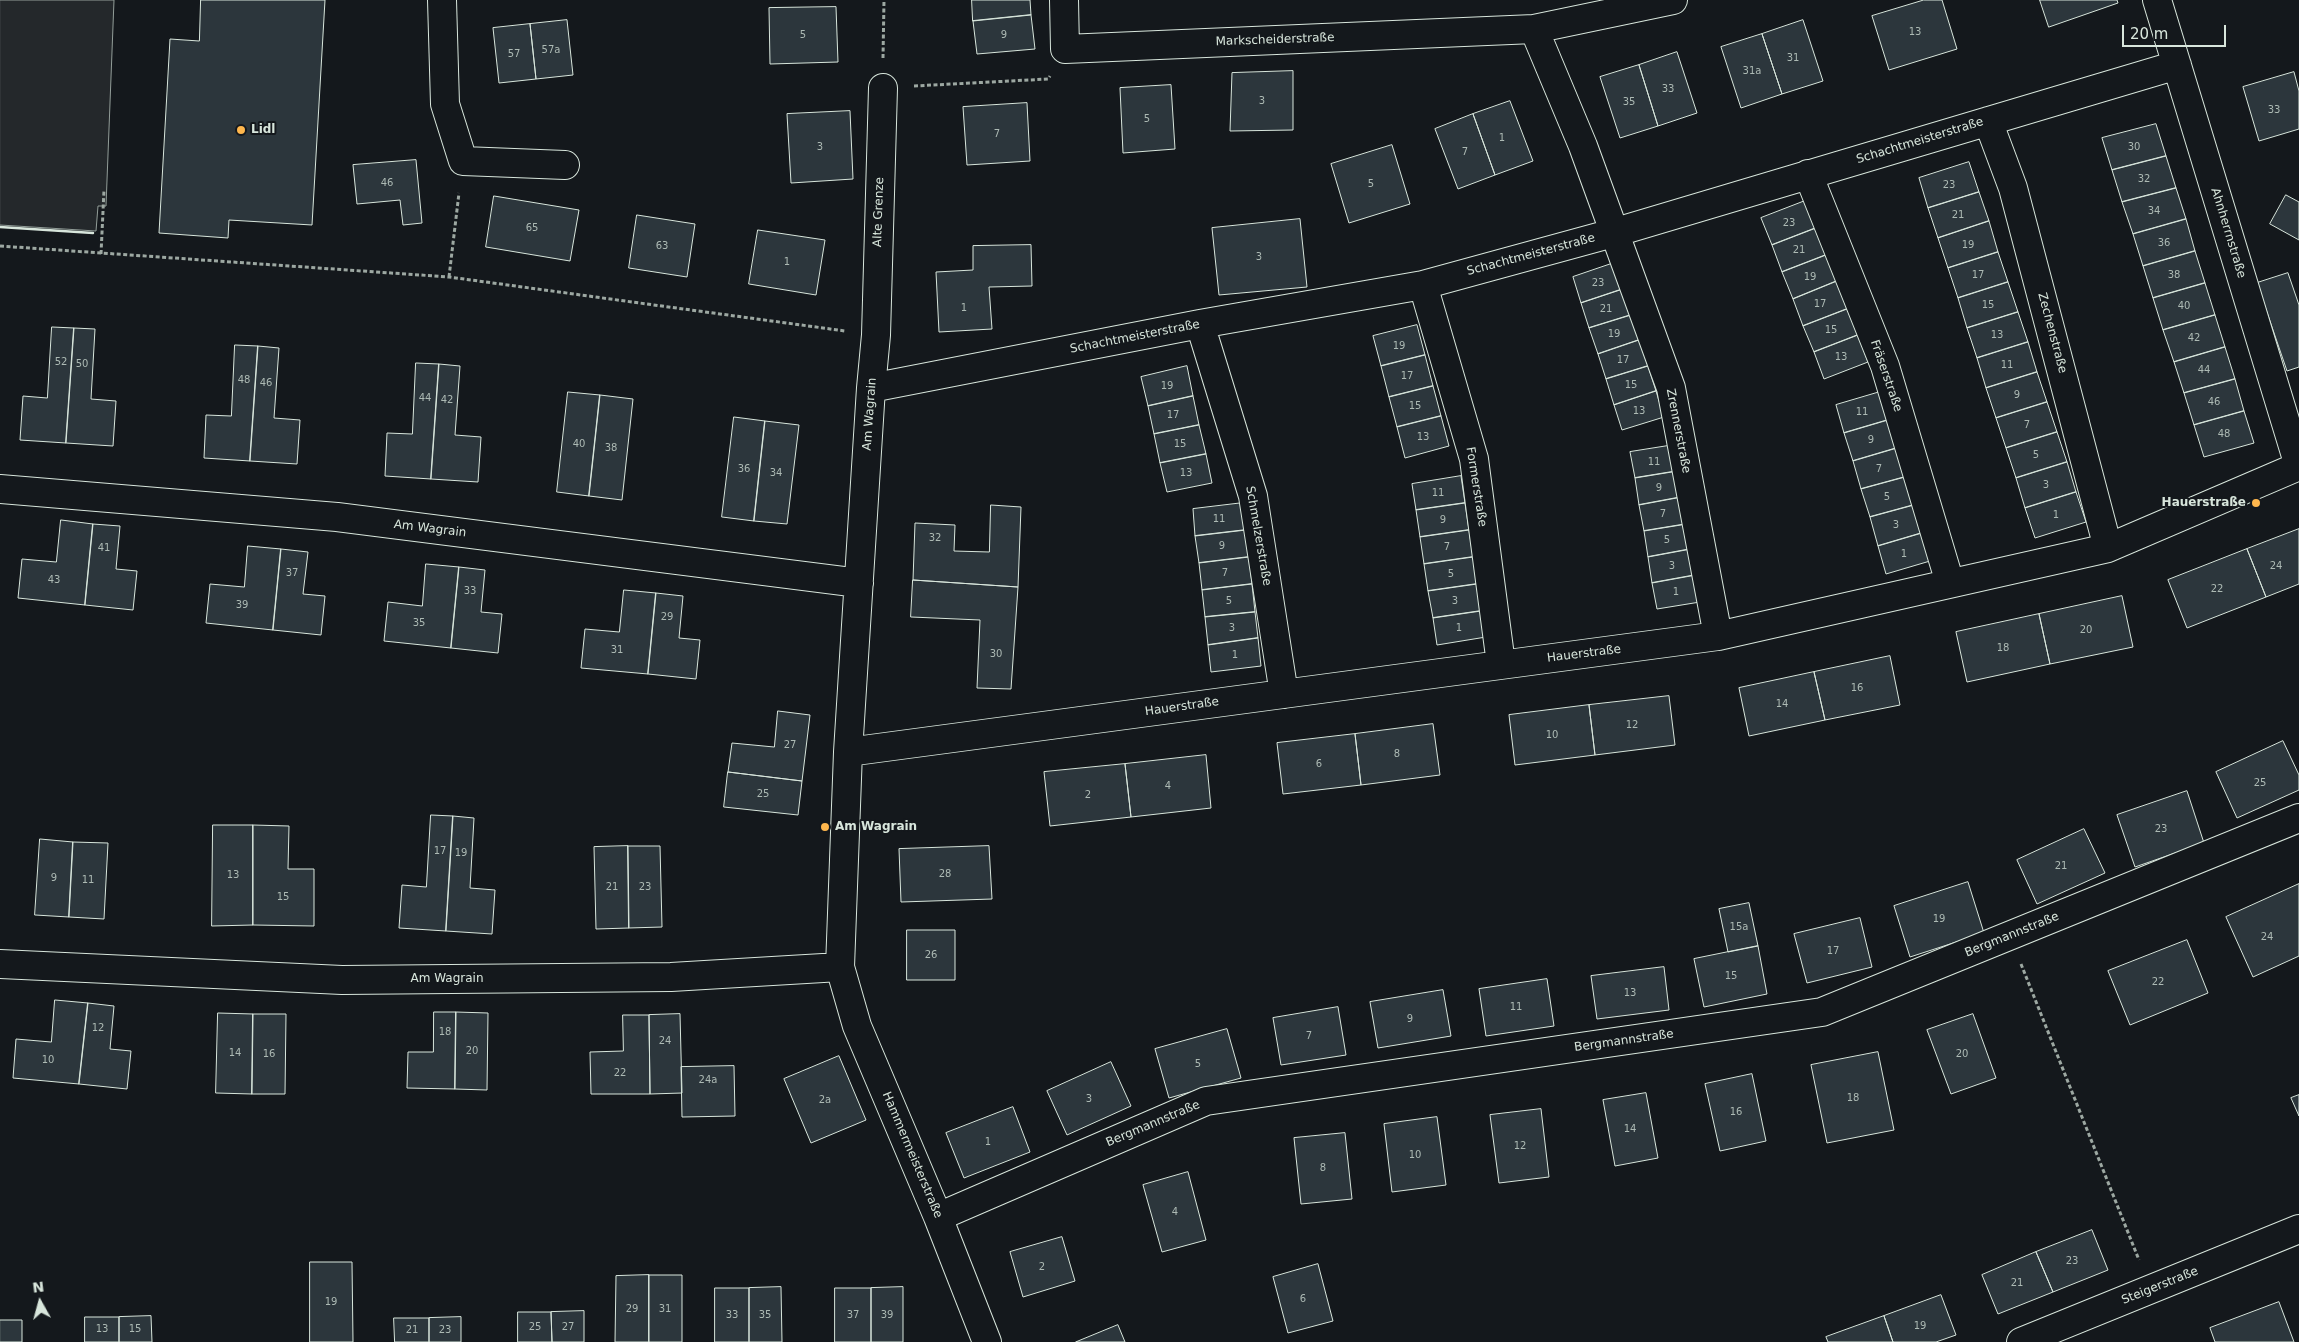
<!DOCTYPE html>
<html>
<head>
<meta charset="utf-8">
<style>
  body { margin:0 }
  #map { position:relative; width:2299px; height:1342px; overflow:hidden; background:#14181c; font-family:"DejaVu Sans",sans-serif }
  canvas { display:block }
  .north { position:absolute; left:15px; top:1277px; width:50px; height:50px; -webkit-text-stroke:4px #14181c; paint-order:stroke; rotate:353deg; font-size:14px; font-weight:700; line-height:20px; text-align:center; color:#d8e6dc }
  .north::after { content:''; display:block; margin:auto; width:18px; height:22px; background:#d8e6dc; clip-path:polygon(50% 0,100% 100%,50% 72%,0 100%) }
  .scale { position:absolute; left:2122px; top:25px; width:104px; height:22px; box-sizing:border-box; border:2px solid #d8e6dc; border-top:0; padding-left:6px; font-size:15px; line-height:18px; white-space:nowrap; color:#d8e6dc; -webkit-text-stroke:4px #14181c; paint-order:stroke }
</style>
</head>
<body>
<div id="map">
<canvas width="2299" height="1342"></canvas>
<div class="north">N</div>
<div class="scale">20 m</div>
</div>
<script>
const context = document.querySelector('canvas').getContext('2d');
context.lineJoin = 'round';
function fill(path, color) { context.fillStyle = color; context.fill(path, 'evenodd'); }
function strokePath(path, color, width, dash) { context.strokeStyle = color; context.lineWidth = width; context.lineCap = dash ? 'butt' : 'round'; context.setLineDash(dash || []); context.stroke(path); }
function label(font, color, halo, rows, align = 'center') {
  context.font = font + ' "DejaVu Sans",sans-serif'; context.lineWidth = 4; context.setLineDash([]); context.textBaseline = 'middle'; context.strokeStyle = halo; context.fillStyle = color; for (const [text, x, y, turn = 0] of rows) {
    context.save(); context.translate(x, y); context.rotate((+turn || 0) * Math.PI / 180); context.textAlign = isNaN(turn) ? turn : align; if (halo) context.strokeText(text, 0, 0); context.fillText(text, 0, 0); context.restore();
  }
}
const parking = new Path2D(`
  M0,0H114L106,206H98L96,231L0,225Z`);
fill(parking, '#24282b');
strokePath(parking, '#939e99', 1);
const building = new Path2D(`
  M201,0H325L312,225L229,220L228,238L159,233L170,39L199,41Z
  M972,0H1030L1031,15L973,21Z
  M1924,0H1942L1957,49L1889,70L1872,16Z
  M2040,0H2117L2118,3L2049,27Z
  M836,7L838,62L770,64L769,8Z
  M1031,15L1035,49L977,54L973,21Z
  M567,20L573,75L536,79L530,24Z
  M1803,20L1823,81L1782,94L1762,34Z
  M530,24L536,79L499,83L493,28Z
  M1762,34L1782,94L1741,108L1721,47Z
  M1677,52L1697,113L1658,126L1639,65Z
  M1639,65L1658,126L1620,138L1600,77Z
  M1293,71V130L1230,131L1232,73Z
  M2294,72L2299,91V129L2259,141L2243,87Z
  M1171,85L1175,149L1123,153L1120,88Z
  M1510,101L1533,161L1495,175L1473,114Z
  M1027,103L1030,161L967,165L963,107Z
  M850,111L853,179L791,183L787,114Z
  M1473,114L1495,175L1458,189L1435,129Z
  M2156,124L2166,156L2112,170L2102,138Z
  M1392,145L1410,204L1349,223L1331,164Z
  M2166,156L2176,188L2122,202L2112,170Z
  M416,160L422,223L403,225L400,200L357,204L353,165Z
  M1969,162L1979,192L1928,208L1919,178Z
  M2176,188L2186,219L2133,234L2122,202Z
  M1979,192L1989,221L1938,238L1928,208Z
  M2286,195L2299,202V240L2270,224Z
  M494,196L579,210L570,261L486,247Z
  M1805,201L1816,228L1772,245L1761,218Z
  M637,215L695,224L687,277L629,268Z
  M1300,219L1307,287L1219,295L1212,228Z
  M2186,219L2195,251L2143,266L2133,234Z
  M1989,221L1998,252L1948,268L1938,238Z
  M1816,228L1826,255L1782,272L1772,245Z
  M758,230L825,240L816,295L749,284Z
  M1031,245L1032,286L989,287L992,329L939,332L936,272L973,270V246Z
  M2195,251L2205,283L2153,298L2143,266Z
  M1998,252L2008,282L1958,298L1948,268Z
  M1826,255L1837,281L1793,299L1782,272Z
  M1614,263L1623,289L1581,303L1573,277Z
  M2288,273L2299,305V367L2287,371L2257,283Z
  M1837,281L1847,309L1803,326L1793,299Z
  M2008,282L2018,312L1967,328L1958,298Z
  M2205,283L2215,315L2163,330L2153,298Z
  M1623,289L1631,315L1589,328L1581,303Z
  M1847,309L1858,335L1814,352L1803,326Z
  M2018,312L2028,342L1977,358L1967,328Z
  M1631,315L1639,340L1598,354L1589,328Z
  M2215,315L2225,347L2174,362L2163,330Z
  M1417,325L1425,355L1381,366L1373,336Z
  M52,327L74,328L66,443L20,440L23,396L47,398Z
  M74,328L95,329L91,399L116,401L113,446L66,443Z
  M1858,335L1868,362L1824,379L1814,352Z
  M1639,340L1648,366L1606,379L1598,354Z
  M2028,342L2037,372L1986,388L1977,358Z
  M235,345L258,346L250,461L204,458L206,415L231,416Z
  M258,346L279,348L274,418L300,420L297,464L250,461Z
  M2225,347L2235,379L2184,393L2174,362Z
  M1425,355L1433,386L1389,397L1381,366Z
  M416,363L439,364L431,479L385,476L387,433L412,434Z
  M439,364L460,366L455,435L481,437L478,482L431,479Z
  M1187,366L1193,396L1148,406L1141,377Z
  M1648,366L1656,391L1614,405L1606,379Z
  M2037,372L2047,402L1996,418L1986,388Z
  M2235,379L2244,411L2194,425L2184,393Z
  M1433,386L1441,416L1397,427L1389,397Z
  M1656,391L1664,417L1622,430L1614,405Z
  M568,392L600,395L589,496L557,492Z
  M1880,392L1888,420L1844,433L1836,405Z
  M600,395L633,399L622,500L589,496Z
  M1193,396L1199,425L1154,434L1148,406Z
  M2047,402L2057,432L2006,448L1996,418Z
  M2244,411L2254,443L2204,457L2194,425Z
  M1441,416L1449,446L1405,458L1397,427Z
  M734,417L765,421L754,521L722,517Z
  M1888,420L1897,448L1853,461L1844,433Z
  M765,421L799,425L787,524L754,521Z
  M1199,425L1206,454L1160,463L1154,434Z
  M2057,432L2067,462L2016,478L2006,448Z
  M1674,445L1678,471L1635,478L1630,452Z
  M1897,448L1905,477L1861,489L1853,461Z
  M1206,454L1212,483L1167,492L1160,463Z
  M2067,462L2076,492L2025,508L2016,478Z
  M1678,471L1682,497L1639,505L1635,478Z
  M1461,476L1465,503L1416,510L1412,484Z
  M1905,477L1914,505L1870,517L1861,489Z
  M2076,492L2086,522L2035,538L2025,508Z
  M1682,497L1687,524L1644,531L1639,505Z
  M1243,503L1246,530L1195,536L1193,509Z
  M1465,503L1469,530L1420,537L1416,510Z
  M991,505L1021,507L1018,587L913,580L915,523L955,525L954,551L989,552Z
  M1914,505L1922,533L1878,546L1870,517Z
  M61,520L93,524L85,605L18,598L22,559L56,562Z
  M93,524L120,526L116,569L137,571L133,610L85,605Z
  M1687,524L1691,549L1648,557L1644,531Z
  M2299,529V584L2266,597L2247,549Z
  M1246,530L1249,557L1199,563L1195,536Z
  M1469,530L1473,557L1424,564L1420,537Z
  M1922,533L1930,561L1886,574L1878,546Z
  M248,546L281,549L273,630L206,623L210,584L244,587Z
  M281,549L308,552L303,594L325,596L321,635L273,630Z
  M1691,549L1696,575L1652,583L1648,557Z
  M2247,549L2266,597L2187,628L2168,580Z
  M1249,557L1252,584L1202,590L1199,563Z
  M1473,557L1477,584L1428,591L1424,564Z
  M426,564L459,567L451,648L384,641L388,602L422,606Z
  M459,567L485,570L481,612L502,614L498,653L451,648Z
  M1696,575L1700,602L1657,609L1652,583Z
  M913,580L1018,587L1011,689L977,688L980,620L911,617Z
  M1252,584L1255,612L1205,617L1202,590Z
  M1477,584L1481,611L1433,618L1428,591Z
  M624,590L656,593L648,674L581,668L585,629L619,632Z
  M656,593L683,596L679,638L700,640L696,679L648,674Z
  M2122,596L2133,647L2050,664L2039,614Z
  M1481,611L1486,637L1437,645L1433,618Z
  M1255,612L1258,638L1208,645L1205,617Z
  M2039,614L2050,664L1967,682L1956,632Z
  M1258,638L1261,666L1211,672L1208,645Z
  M1890,656L1900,705L1825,720L1814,672Z
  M1814,672L1825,720L1749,736L1739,688Z
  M1669,696L1675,745L1595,755L1589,705Z
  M1589,705L1595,755L1515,765L1509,715Z
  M778,711L810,715L802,781L728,772L732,743L774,747Z
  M1433,724L1440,775L1361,785L1355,734Z
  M1355,734L1361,785L1283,794L1277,743Z
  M2283,741L2299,775V790L2237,818L2216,772Z
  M1206,755L1211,808L1131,817L1125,764Z
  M1125,764L1131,817L1050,826L1044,772Z
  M728,772L802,781L798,815L724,807Z
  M2187,791L2204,843L2135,867L2117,815Z
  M431,815L453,816L446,931L399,928L402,885L426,887Z
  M453,816L474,818L470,888L495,890L492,934L446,931Z
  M213,825H253V925L212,926Z
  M253,825L289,826L288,869H314V926L253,925Z
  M2084,829L2105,873L2037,904L2017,860Z
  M40,839L73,842L69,917L35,915Z
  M73,842L108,843L104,919L69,917Z
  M628,846L629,928L596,929L594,847Z
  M628,846H660L662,927L629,928Z
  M989,846L992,899L901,902L899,849Z
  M1968,882L1984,933L1910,957L1894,906Z
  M2299,884V956L2253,977L2226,917Z
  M1749,903L1758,946L1728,952L1719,909Z
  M1860,918L1872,967L1807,983L1794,934Z
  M907,930H955V980H907Z
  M2187,940L2208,993L2130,1025L2108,971Z
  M1758,946L1767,994L1704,1007L1694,959Z
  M1664,967L1669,1010L1597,1019L1591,976Z
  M1547,979L1554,1026L1486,1036L1479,989Z
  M1443,990L1451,1036L1378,1048L1370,1002Z
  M55,1000L88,1003L79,1084L13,1078L16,1039L51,1042Z
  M88,1003L114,1006L110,1049L131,1051L127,1089L79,1084Z
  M1338,1007L1346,1055L1281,1065L1273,1018Z
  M434,1012H456L455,1089L407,1088L408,1052H433Z
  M456,1012L488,1013L487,1090L455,1089Z
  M218,1013L253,1014L252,1094L216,1093Z
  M253,1014H286L285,1094H252Z
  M680,1014L682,1093L650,1094L649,1015Z
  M1973,1014L1996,1078L1951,1094L1927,1030Z
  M623,1015H649L650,1094H591L590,1052L623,1051Z
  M1227,1029L1241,1078L1169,1098L1155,1049Z
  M1878,1052L1894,1130L1827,1143L1811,1065Z
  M839,1056L866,1120L811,1143L784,1079Z
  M1111,1062L1131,1106L1067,1135L1047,1091Z
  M734,1066L735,1116L682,1117L681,1067Z
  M1752,1074L1766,1141L1720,1151L1705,1084Z
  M1646,1093L1658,1158L1615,1166L1603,1100Z
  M2299,1095V1116L2291,1098Z
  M1013,1107L1030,1152L964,1178L946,1133Z
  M1541,1109L1549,1177L1499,1183L1490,1115Z
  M1437,1117L1446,1185L1392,1192L1384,1124Z
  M1345,1133L1352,1199L1301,1204L1294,1138Z
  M1188,1172L1206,1240L1162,1252L1143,1185Z
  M2092,1230L2108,1270L2053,1292L2036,1252Z
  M1062,1237L1075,1281L1023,1297L1010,1252Z
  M2036,1252L2053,1292L1998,1314L1982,1275Z
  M310,1262H352L353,1342H310Z
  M1318,1264L1333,1321L1288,1333L1273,1277Z
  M649,1275V1342H615L616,1276Z
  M649,1275H682V1342H649Z
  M781,1287L782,1342H749V1288Z
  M903,1287V1342H871V1288Z
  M715,1288H749V1342H715Z
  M835,1288H871V1342H835Z
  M1941,1295L1956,1335L1936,1342H1893L1884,1316Z
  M2279,1302L2294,1342H2215L2210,1328Z
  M584,1311V1342H552L551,1312Z
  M518,1312H551L552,1342H518Z
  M151,1316L152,1342H119V1317Z
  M1884,1316L1893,1342H1828L1826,1337Z
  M85,1317H119V1342H85Z
  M461,1317V1342H429V1318Z
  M394,1318H429V1342H395Z
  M0,1320H22V1342H0Z
  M1118,1325L1125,1342H1076Z`);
fill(building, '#2c363c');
strokePath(building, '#d8e6dc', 1);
const street = new Path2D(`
  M442,0L445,104L463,161L565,165
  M1064,0L1065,49L1534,29L1673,0
  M2157,0L2299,466
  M1534,29L1583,146L1671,388L1718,636
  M883,88L876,335L871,388L848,752L840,967L857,1026L938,1217L987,1342
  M1988,121L2013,188L2108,548
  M1808,174L1885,366L1950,583
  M1423,285L1474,459L1501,664
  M1200,324L1253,496L1284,694
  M871,388L1200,324L1423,285L1613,233L2177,65
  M0,489L337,517L859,583
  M848,752L1718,636L2108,548L2299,466
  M0,964L342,980L671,977L840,967
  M938,1217L1206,1101L1822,1012L2299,818
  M2021,1342L2299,1229`);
strokePath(street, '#d8e6dc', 30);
strokePath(new Path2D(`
  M883,58L884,0
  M914,86L1048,79L1050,76
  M0,246L449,277L845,331
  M101,254L104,190
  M449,277L459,193
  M2021,964L2139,1260`), '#9da8a2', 3, [4, 2.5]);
strokePath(street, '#14181c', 28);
strokePath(new Path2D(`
  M0,227L93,233`), '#d8e6dc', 2.5);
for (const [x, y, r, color] of [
  [241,130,5,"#ffb74d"],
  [2256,503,5,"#ffb74d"],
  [825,827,5,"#ffb74d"]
]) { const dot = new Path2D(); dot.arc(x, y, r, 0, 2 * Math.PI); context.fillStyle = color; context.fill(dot); strokePath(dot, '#14181c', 2); }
label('10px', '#adbab4', null, [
  ["13",1915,32],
  ["5",803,35],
  ["9",1004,35],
  ["57a",551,50],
  ["57",514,54],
  ["31",1793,58],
  ["31a",1752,71],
  ["33",1668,89],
  ["3",1262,101],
  ["35",1629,102],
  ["33",2274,110],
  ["5",1147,119],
  ["7",997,134],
  ["1",1502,138],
  ["3",820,147],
  ["30",2134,147],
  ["7",1465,152],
  ["32",2144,179],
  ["46",387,183],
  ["5",1371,184],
  ["23",1949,185],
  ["34",2154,211],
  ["21",1958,215],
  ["23",1789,223],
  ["65",532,228],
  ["36",2164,243],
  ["19",1968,245],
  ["63",662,246],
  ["21",1799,250],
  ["3",1259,257],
  ["1",787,262],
  ["17",1978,275],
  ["38",2174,275],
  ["19",1810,277],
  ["23",1598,283],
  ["17",1820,304],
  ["15",1988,305],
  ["40",2184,306],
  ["1",964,308],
  ["21",1606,309],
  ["15",1831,330],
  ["19",1614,334],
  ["13",1997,335],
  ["42",2194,338],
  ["19",1399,346],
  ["13",1841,357],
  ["17",1623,360],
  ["52",61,362],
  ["50",82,364],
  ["11",2007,365],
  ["44",2204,370],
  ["17",1407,376],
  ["48",244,380],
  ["46",266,383],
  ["15",1631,385],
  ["19",1167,386],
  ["9",2017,395],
  ["44",425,398],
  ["42",447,400],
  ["46",2214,402],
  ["15",1415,406],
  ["13",1639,411],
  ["11",1862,412],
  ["17",1173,415],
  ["7",2027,425],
  ["48",2224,434],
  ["13",1423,437],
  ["9",1871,440],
  ["40",579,444],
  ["15",1180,444],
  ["38",611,448],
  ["5",2036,455],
  ["11",1654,462],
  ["36",744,469],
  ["7",1879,469],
  ["34",776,473],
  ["13",1186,473],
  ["3",2046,485],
  ["9",1659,488],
  ["11",1438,493],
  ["5",1887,497],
  ["7",1663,514],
  ["1",2056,515],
  ["11",1219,519],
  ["9",1443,520],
  ["3",1896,525],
  ["32",935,538],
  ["5",1667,540],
  ["9",1222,546],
  ["7",1447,547],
  ["41",104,548],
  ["1",1904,554],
  ["3",1672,566],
  ["24",2276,566],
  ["37",292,573],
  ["7",1225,573],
  ["5",1451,574],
  ["43",54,580],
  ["22",2217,589],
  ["33",470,591],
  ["1",1676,592],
  ["5",1229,601],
  ["3",1455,601],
  ["39",242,605],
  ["29",667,617],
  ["35",419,623],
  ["3",1232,628],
  ["1",1459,628],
  ["20",2086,630],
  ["18",2003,648],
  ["31",617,650],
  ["30",996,654],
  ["1",1235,655],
  ["16",1857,688],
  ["14",1782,704],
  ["12",1632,725],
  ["10",1552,735],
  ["27",790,745],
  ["8",1397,754],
  ["6",1319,764],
  ["25",2260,783],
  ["4",1168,786],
  ["25",763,794],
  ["2",1088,795],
  ["23",2161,829],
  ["17",440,851],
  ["19",461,853],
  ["21",2061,866],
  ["28",945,874],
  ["13",233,875],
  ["9",54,878],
  ["11",88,880],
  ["21",612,887],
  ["23",645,887],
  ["15",283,897],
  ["19",1939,919],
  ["15a",1739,927],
  ["24",2267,937],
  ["17",1833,951],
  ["26",931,955],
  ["15",1731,976],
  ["22",2158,982],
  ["13",1630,993],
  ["11",1516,1007],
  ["9",1410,1019],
  ["12",98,1028],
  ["18",445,1032],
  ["7",1309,1036],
  ["24",665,1041],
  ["20",472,1051],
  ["14",235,1053],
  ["16",269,1054],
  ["20",1962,1054],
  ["10",48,1060],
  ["5",1198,1064],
  ["22",620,1073],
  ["24a",708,1080],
  ["18",1853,1098],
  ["3",1089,1099],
  ["2a",825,1100],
  ["16",1736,1112],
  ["14",1630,1129],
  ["1",988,1142],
  ["12",1520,1146],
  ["10",1415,1155],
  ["8",1323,1168],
  ["4",1175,1212],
  ["23",2072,1261],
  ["2",1042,1267],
  ["21",2017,1283],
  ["6",1303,1299],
  ["19",331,1302],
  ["29",632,1309],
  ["31",665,1309],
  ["33",732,1315],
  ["35",765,1315],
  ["37",853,1315],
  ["39",887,1315],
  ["19",1920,1326],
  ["25",535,1327],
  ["27",568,1327],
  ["13",102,1329],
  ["15",135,1329],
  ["21",412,1330],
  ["23",445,1330]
]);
label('12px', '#d8e6dc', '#14181c', [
  ["Markscheiderstraße",1275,40,-2],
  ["Schachtmeisterstraße",1920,141,-17],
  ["Alte Grenze",879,212,-88],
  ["Ahnherrnstraße",2228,233,73],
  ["Schachtmeisterstraße",1531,255,-15],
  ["Zechenstraße",2052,333,75],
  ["Schachtmeisterstraße",1135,337,-11],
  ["Fräserstraße",1886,376,71],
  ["Am Wagrain",870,414,-86],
  ["Zrennerstraße",1678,431,79],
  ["Formerstraße",1476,487,81],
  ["Am Wagrain",430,529,7],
  ["Schmelzerstraße",1258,536,80],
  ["Hauerstraße",1584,654,-7],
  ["Hauerstraße",1182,707,-8],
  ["Bergmannstraße",2012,935,-22],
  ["Am Wagrain",447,979],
  ["Bergmannstraße",1624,1041,-8],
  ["Bergmannstraße",1153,1124,-23],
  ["Hammermeisterstraße",912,1155,67],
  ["Steigerstraße",2160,1286,-22]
]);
label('bold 12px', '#d8e6dc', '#14181c', [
  ["Lidl",251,130],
  ["Hauerstraße",2246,503,"right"],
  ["Am Wagrain",835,827]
], 'left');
</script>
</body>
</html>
